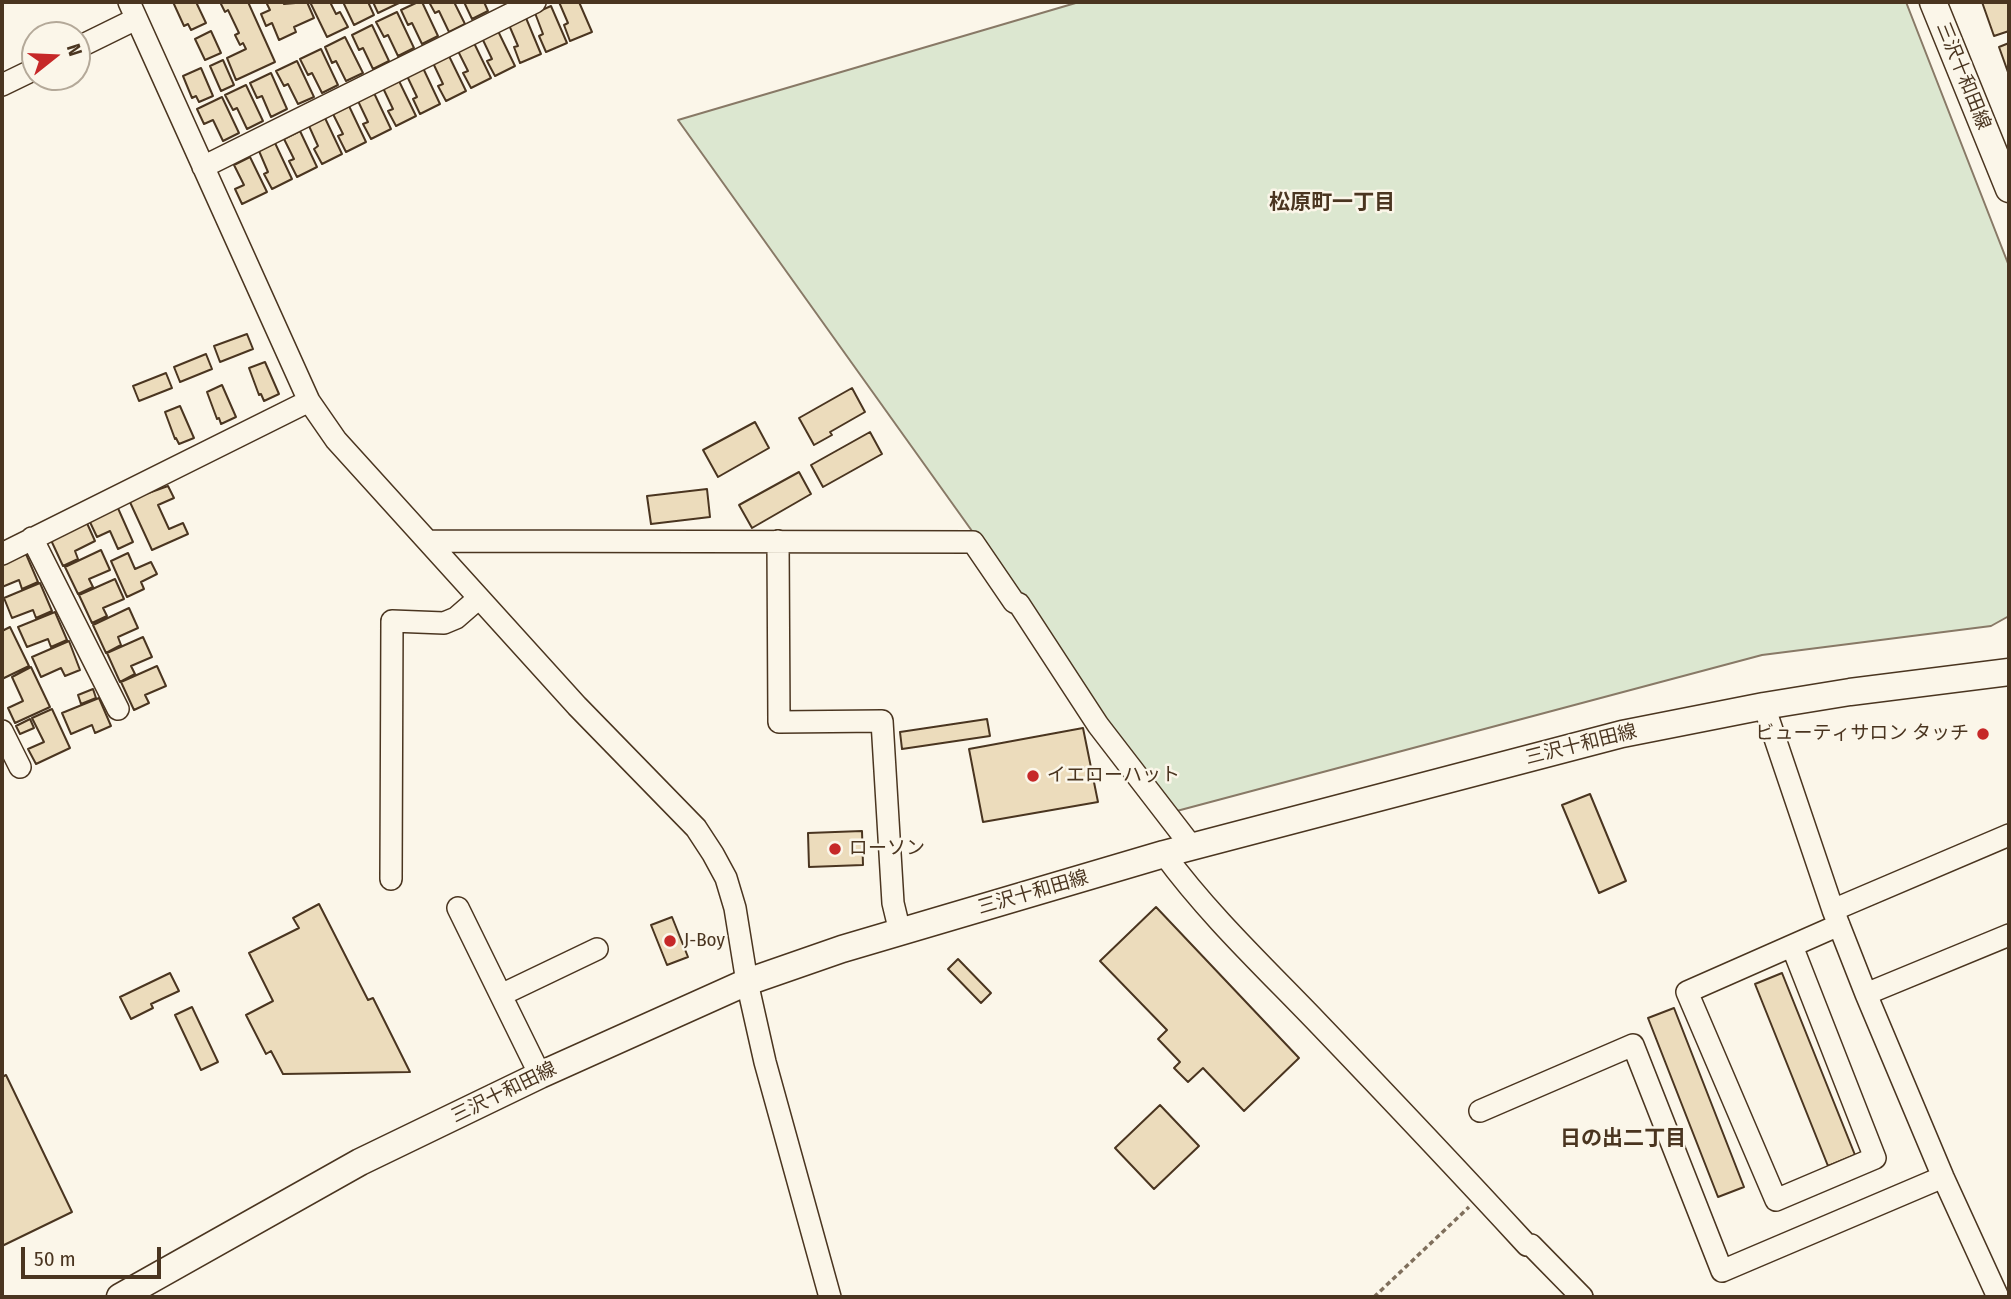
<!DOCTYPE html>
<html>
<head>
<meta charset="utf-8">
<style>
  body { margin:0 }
  #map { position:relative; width:2011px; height:1299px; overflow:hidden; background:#fbf6e9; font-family:"Fira Sans Condensed",sans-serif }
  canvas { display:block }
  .frame { position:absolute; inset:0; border:4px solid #4a3520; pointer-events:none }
  .north { position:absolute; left:21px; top:21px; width:70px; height:70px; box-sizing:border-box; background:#fbf6e9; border:2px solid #b4a999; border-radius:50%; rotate:72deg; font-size:19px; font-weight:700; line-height:28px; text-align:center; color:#4a3520 }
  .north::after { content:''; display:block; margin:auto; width:24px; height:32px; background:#c62828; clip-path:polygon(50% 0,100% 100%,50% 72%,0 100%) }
  .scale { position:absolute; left:21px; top:1247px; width:140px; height:32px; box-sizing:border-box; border:4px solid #4a3520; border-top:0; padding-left:9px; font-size:21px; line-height:24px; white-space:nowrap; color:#4a3520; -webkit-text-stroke:5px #fbf6e9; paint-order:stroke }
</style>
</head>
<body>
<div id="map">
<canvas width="2011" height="1299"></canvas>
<div class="frame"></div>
<div class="north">N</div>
<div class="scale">50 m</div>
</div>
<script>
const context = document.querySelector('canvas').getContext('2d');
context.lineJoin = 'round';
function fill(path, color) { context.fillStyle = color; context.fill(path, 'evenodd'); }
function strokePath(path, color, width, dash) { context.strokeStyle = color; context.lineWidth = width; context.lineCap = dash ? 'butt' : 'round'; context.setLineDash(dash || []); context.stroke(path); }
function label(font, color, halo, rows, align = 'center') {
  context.font = font + ' "Fira Sans Condensed","Noto Sans JP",sans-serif'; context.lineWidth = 5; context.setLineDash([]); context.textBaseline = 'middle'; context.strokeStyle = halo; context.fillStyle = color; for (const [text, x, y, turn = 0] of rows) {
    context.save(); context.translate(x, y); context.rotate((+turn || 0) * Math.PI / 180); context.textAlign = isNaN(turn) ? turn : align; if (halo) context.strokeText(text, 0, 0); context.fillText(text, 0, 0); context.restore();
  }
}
const green = new Path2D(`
  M1079,2H1906L2009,266V616L1991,626L1762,655L1173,812L678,120Z`);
fill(green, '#dce7d0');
strokePath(green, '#887966', 2);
const building = new Path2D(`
  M173,2H196L206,23L191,30L188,24L184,26Z
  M220,2H248L275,62L236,80L227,58L246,49L243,43L240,45L235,35L239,33L228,10L225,12Z
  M266,2H283L284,4L307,2L314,18L294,27L296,32L279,40L272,23L266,26L261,14L270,10Z
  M310,2H330L336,14L340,12L348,27L327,37Z
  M343,2H368L374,15L354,25Z
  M373,2H398L399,3L378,13Z
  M418,2H422L438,36L422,44L412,23L408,25L401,10Z
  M429,2H454L465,24L449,32L439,11L435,13Z
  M464,2H484L488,11L472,19Z
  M559,2H579L592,32L570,41L564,25L568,23Z
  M1982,2H2009V31L1994,36Z
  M551,6L567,43L546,52L539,36L543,34L535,13Z
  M397,12L414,48L398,56L388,35L384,37L376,22Z
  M526,18L541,54L520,63L514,47L518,46L509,25Z
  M372,25L389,61L373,69L363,48L359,50L352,35Z
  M211,31L221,53L205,60L195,39Z
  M498,31L515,66L495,76L487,61L492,59L482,38Z
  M345,37L363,73L346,81L336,61L332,63L325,47Z
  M474,43L491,78L471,88L463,73L468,71L458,51Z
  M2009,43V75L1999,47Z
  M321,49L338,85L322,93L312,73L308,75L300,59Z
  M449,56L466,91L446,101L438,86L443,84L433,63Z
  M223,60L234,85L221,91L210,66Z
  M297,61L314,97L298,104L288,84L284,86L276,71Z
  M201,68L213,96L199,102L196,96L192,98L183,76Z
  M423,68L440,104L420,114L413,99L417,97L407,76Z
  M271,73L287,109L271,117L262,96L257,98L250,83Z
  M399,81L416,116L396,126L388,111L393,109L383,88Z
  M246,85L263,121L247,129L237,108L233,110L225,95Z
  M374,93L391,129L371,139L363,124L368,122L358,101Z
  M222,97L239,133L223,141L213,120L204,124L197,109Z
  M349,106L366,142L346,152L338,136L343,134L333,114Z
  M325,118L342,154L322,164L314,149L318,146L309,126Z
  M300,131L317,167L297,177L289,161L294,159L284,139Z
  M275,143L292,179L272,189L264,174L268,172L259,151Z
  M250,157L267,192L242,204L235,189L244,185L234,165Z
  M247,334L253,349L220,362L214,346Z
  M206,354L212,369L180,382L174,367Z
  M265,362L279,394L264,401L261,394L259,395L249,368Z
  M166,373L172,388L139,401L133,386Z
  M222,385L236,417L221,424L219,418L217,419L207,392Z
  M852,388L865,412L830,432L832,435L814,445L799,418Z
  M180,406L194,438L179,444L176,438L175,439L165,412Z
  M755,422L769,448L718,477L703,450Z
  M870,432L882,454L823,487L811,465Z
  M799,472L811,494L752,528L739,505Z
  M168,486L174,498L158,505L169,529L183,523L188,534L152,550L129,500Z
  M707,489L710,517L651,524L647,496Z
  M117,506L133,542L118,549L110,531L97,537L89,520Z
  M86,521L95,541L75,551L78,559L63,566L50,538Z
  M101,550L110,570L89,579L93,587L78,594L65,567Z
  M128,553L135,569L151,562L157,574L141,582L144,589L127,597L111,561Z
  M26,554L38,582L22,589L19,580L2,587V564Z
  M115,579L124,599L103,608L107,616L92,623L79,595Z
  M40,583L52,611L36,618L33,610L12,618L4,598Z
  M129,608L138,628L118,637L121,645L106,653L93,625Z
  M55,612L67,640L51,647L48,639L27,647L18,627Z
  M10,627L29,666L2,679V631Z
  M143,637L152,657L131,666L135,674L120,682L107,653Z
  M69,641L80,670L65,676L61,668L41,677L32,657Z
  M157,666L166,686L145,695L149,703L134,710L121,682Z
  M31,667L50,707L15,723L8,708L23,701L12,677Z
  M93,689L96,698L81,704L78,695Z
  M99,698L111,726L95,733L92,725L71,734L62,713Z
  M52,709L70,748L36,764L28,749L44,742L32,718Z
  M30,719L34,728L20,734L16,726Z
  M987,719L990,736L902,749L900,732Z
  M1083,728L1098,802L983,822L969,749Z
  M1590,794L1626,881L1599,893L1562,805Z
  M862,831L863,865L809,867L808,833Z
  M319,904L368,1000L373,998L410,1072L283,1074L271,1051L266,1054L246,1015L273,1001L249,953L299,928L293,918Z
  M1156,907L1299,1058L1244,1111L1203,1068L1188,1082L1174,1068L1180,1062L1158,1039L1167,1030L1100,961Z
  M672,917L688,957L667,965L651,925Z
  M958,959L991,993L981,1003L948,969Z
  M170,973L179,991L151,1004L153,1008L131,1019L120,997Z
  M1782,973L1855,1155L1828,1166L1755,984Z
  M192,1007L218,1062L201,1070L175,1015Z
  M1674,1008L1744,1187L1718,1197L1648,1018Z
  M6,1075L72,1212L2,1246V1077Z
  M1160,1105L1199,1146L1154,1189L1115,1148Z`);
fill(building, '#ecdcbc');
strokePath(building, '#4a3520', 2);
const minor = new Path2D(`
  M129,2L309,401L336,440L577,706L696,828L713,854L726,878L735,908L747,982L765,1062L830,1297
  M77,48L136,19
  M2,85L35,69
  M203,167L535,2
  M32,538L118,709
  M428,541L973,542L1014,602L1019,604L1098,725L1192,847
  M778,541L779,722L882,721L893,903L900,932
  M2,554L309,401
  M1764,706L1833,910L1866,994L1943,1177L1998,1297
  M2,731L20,767
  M1164,854C1208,914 1263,966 1315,1020C1386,1094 1457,1169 1527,1245H1531L1582,1297
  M391,879L392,621L444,623L456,618L479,598
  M458,908L540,1075
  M1833,910L2009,835
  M1792,946L1875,1158L1776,1200L1687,992L1839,925
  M1866,994L2009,935
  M501,995L597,949
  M1480,1111L1633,1045L1722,1271L1943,1177`);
const major = new Path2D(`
  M1933,2L2009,189
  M120,1297L360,1162L540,1075L747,982L842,949L1164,854L1622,734L1764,706L1850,692L2009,672`);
strokePath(minor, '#4a3520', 24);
strokePath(major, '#4a3520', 29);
strokePath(new Path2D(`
  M1374,1297L1469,1207`), '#7f6f5c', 3.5, [5, 3.5]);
strokePath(minor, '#fbf6e9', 21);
strokePath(major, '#fbf6e9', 26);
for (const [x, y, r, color] of [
  [1983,734,7,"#c62828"],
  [1033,776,7,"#c62828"],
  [835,849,7,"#c62828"],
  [670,941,7,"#c62828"]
]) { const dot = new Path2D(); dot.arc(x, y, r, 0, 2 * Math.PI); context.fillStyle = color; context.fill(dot); strokePath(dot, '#fbf6e9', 2.5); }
label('19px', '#4a3520', '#fbf6e9', [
  ["三沢十和田線",1963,76,68],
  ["三沢十和田線",1581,745,-14],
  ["三沢十和田線",1033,893,-16],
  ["三沢十和田線",504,1093,-26]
]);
label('19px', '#4a3520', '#fbf6e9', [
  ["ビューティサロン タッチ",1969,734,"right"],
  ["イエローハット",1047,776],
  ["ローソン",849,849],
  ["J-Boy",684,941]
], 'left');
label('bold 21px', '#4a3520', '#fbf6e9', [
  ["松原町一丁目",1332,203],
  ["日の出二丁目",1623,1139]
]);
</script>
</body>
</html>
